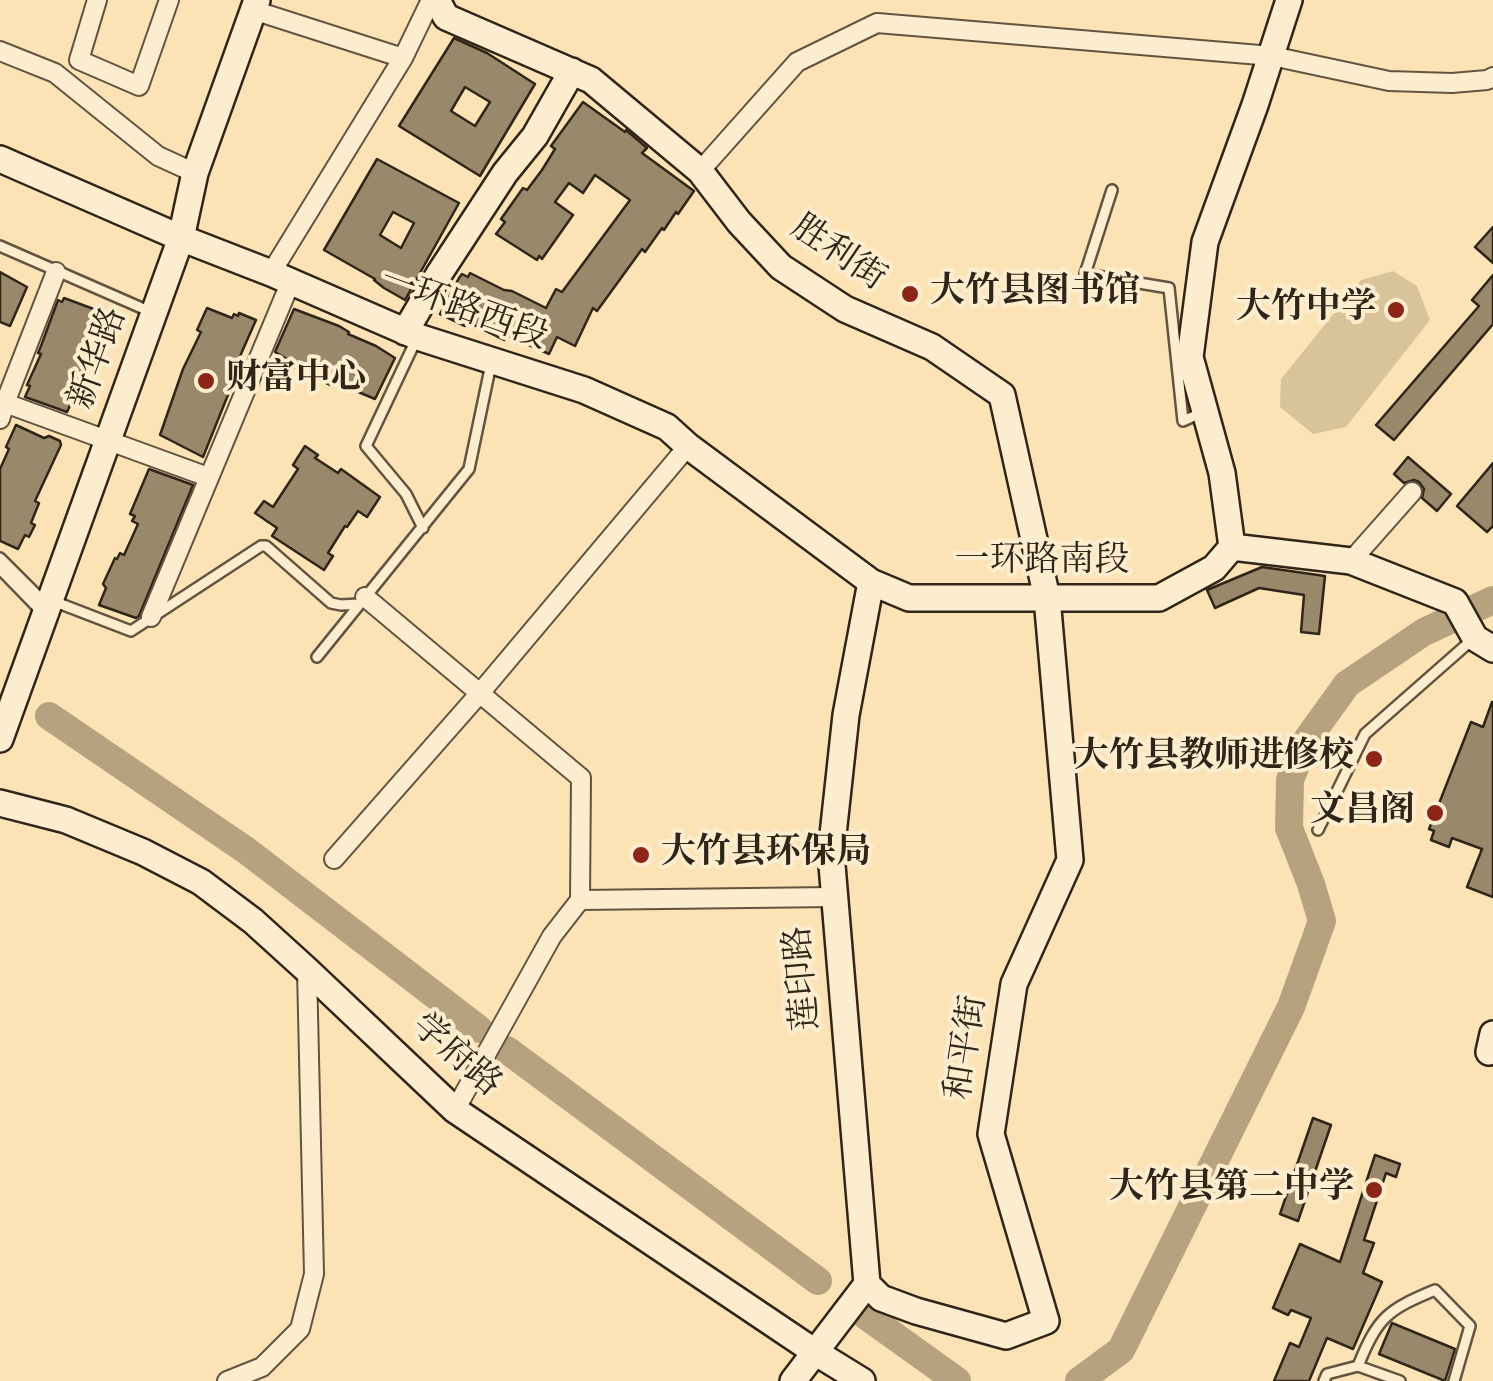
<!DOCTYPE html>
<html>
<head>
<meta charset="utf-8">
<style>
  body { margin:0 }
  canvas { display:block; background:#fce3b5 }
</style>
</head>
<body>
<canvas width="1493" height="1381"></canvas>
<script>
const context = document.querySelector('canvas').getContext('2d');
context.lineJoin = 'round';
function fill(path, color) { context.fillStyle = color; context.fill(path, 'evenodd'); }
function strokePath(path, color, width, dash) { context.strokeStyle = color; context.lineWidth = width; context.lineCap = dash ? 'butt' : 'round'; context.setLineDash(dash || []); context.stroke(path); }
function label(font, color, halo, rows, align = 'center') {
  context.font = font + ' "IM FELL English","Noto Serif SC",serif'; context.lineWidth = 8; context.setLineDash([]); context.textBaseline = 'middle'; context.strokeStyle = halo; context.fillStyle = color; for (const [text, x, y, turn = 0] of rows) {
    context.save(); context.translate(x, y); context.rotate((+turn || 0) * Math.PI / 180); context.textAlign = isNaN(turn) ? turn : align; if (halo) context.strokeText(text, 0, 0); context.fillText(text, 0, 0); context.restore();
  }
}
fill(new Path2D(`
  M1393,271L1417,286L1430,320L1346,427L1313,434L1280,407L1281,379L1361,280Z`), '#d9c39a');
strokePath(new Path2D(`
  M49,716L247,851L479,1029
  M507,1050L818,1281
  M865,1315L957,1381
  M1079,1381L1121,1350L1291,1007L1322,921L1311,884L1289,828L1290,780L1306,741L1347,684L1424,632L1493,600`), '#b7a280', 28);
const building = new Path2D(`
  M454,38L487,53L535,84L480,176L399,126ZM465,87L490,102L475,126L451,111Z
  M583,102L625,132L626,130L647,148L642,153L694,191L678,214L676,212L664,230L662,228L645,252L642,249L597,311L593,308L575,346L557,337L549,354L507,335L504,340L468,322L465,326L440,314L459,278L462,274L468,277L470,273L504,290L512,291L546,308L556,289L562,292L630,200L595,175L583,193L569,183L555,202L573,215L542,259L539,256L537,260L496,234L505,222L501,219L523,188L527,190L542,170L555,149L551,146Z
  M377,159L459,203L405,300L384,288L374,280L375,279L324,250ZM393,212L414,223L401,248L380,235Z
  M1493,227V263L1475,247Z
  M0,272L27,287L10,326L0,322Z
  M1493,275V324L1394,440L1376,425L1479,306L1472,300Z
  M64,298L107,314L71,395L74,397L67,412L25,397L30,386L27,385L41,354L38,353L41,346L58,300L62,302Z
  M207,308L232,318L234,314L238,316L239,313L256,320L237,363L240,365L203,457L160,435L183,369L201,332L197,330Z
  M294,309L339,326L349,332L348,334L376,346L395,358L375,399L332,381L330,385L293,367L295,364L275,352Z
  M16,425L44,438L49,436L60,441L61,445L35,501L39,503L31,523L35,525L29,537L25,535L18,549L0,541V469L9,449L6,447Z
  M305,446L318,455L315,458L338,473L341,469L380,497L367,517L358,511L347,527L345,526L328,553L333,556L324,570L272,536L277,528L255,513L264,501L273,507L298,469L293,465Z
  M1408,457L1451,494L1437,511L1422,498L1424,489L1419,482L1414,480L1404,483L1394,474Z
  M1493,463V526L1487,532L1457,506Z
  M149,469L193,485L139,616L136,618L99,605L106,588L103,584L115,558L117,559L120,553L124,555L138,524L132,521L135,516L130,514Z
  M1262,567L1325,576L1319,634L1301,632L1304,595L1259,588L1215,608L1207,590Z
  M1492,702L1493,703V897L1467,887L1482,849L1452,838L1449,847L1431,840L1434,831L1429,829L1471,722L1483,727Z
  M1313,1118L1331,1125L1298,1221L1280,1214Z
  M1375,1155L1400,1164L1396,1177L1386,1173L1364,1240L1374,1243L1363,1273L1382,1282L1353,1349L1327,1338L1309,1381H1274L1290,1343L1299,1347L1311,1318L1291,1310L1288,1315L1273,1308L1300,1244L1340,1262Z
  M1392,1323L1455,1349L1445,1381L1379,1354Z`);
fill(building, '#9a886a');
strokePath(building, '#302519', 2.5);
const lane = new Path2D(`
  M1112,190L1085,274L1169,288L1183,421L1201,413
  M0,246L151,312
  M416,340L366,446L406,494L423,528
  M0,558L46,604
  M0,569L40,610
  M53,601L131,631L261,546H266L331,603L341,605L359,604
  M317,657L469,469L491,364
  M1318,830L1365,734L1473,639
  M1358,1366C1378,1317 1387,1310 1435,1290L1470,1326L1454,1381
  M1324,1381L1327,1374L1358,1366L1400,1381`);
const street = new Path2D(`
  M97,0L79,60L139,86L169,0
  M253,10L403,58
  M0,51L55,73L158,156L195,173
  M700,171L797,62L877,23L1272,56L1389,81L1452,83L1487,80L1493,77
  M271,273L403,58L431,0
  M5,403L56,272
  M0,419L5,403L208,477
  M1351,561L1412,492
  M365,597L581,778L580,900L552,936L455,1110
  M151,617L291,281
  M334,859L480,693L688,446
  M580,900L833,897
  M227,1381L262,1367L300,1329L314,1274L307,970`);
const secondary = new Path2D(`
  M437,0L446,17L591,80L700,171L739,222L781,267L845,309L932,347L1002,395L1047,598L1070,860L1014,984L991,1134L1046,1321L1006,1336L916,1311L881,1298L867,1284
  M0,159L181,238L271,273L418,337L584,390L667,427L688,446L871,582L909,598H1159L1214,568L1232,547L1222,473L1190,357L1205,242L1255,105L1289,0
  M405,332L439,274L505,173L535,136L572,71
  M1232,547L1351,561L1455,602L1475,638L1493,649
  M0,739L181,238L195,173L257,0
  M0,803L66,820L143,852L201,882L253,921L307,970L455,1110L815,1352L862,1381
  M1489,1052L1493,1034
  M793,1381L867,1284L831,853L846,715L871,582`);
strokePath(lane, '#635440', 14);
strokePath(street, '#635440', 22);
strokePath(secondary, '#302519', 30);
strokePath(lane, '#fdedcf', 9);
strokePath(street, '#fdedcf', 18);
strokePath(secondary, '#fdedcf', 25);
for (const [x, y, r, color] of [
  [910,294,10,"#8f2418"],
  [1396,310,10,"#8f2418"],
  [206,381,10,"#8f2418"],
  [1374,759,10,"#8f2418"],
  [1435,813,10,"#8f2418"],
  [641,855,10,"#8f2418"],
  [1374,1190,10,"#8f2418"]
]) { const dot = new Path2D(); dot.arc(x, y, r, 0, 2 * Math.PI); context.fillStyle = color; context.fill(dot); strokePath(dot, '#fdedcf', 4); }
label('35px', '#302519', '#fdedcf', [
  ["胜利街",837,255,34],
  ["一环路西段",463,311,20],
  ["新华路",100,359,-70],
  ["一环路南段",1042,563],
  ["莲印路",805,978,-95],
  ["和平街",969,1048,-81],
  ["学府路",455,1057,41]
]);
label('bold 35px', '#302519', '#fdedcf', [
  ["大竹县图书馆",930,294,"left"],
  ["大竹中学",1376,310],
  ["财富中心",226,381,"left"],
  ["大竹县教师进修校",1354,759],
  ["文昌阁",1415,813],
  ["大竹县环保局",661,855,"left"],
  ["大竹县第二中学",1354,1190]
], 'right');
</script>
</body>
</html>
